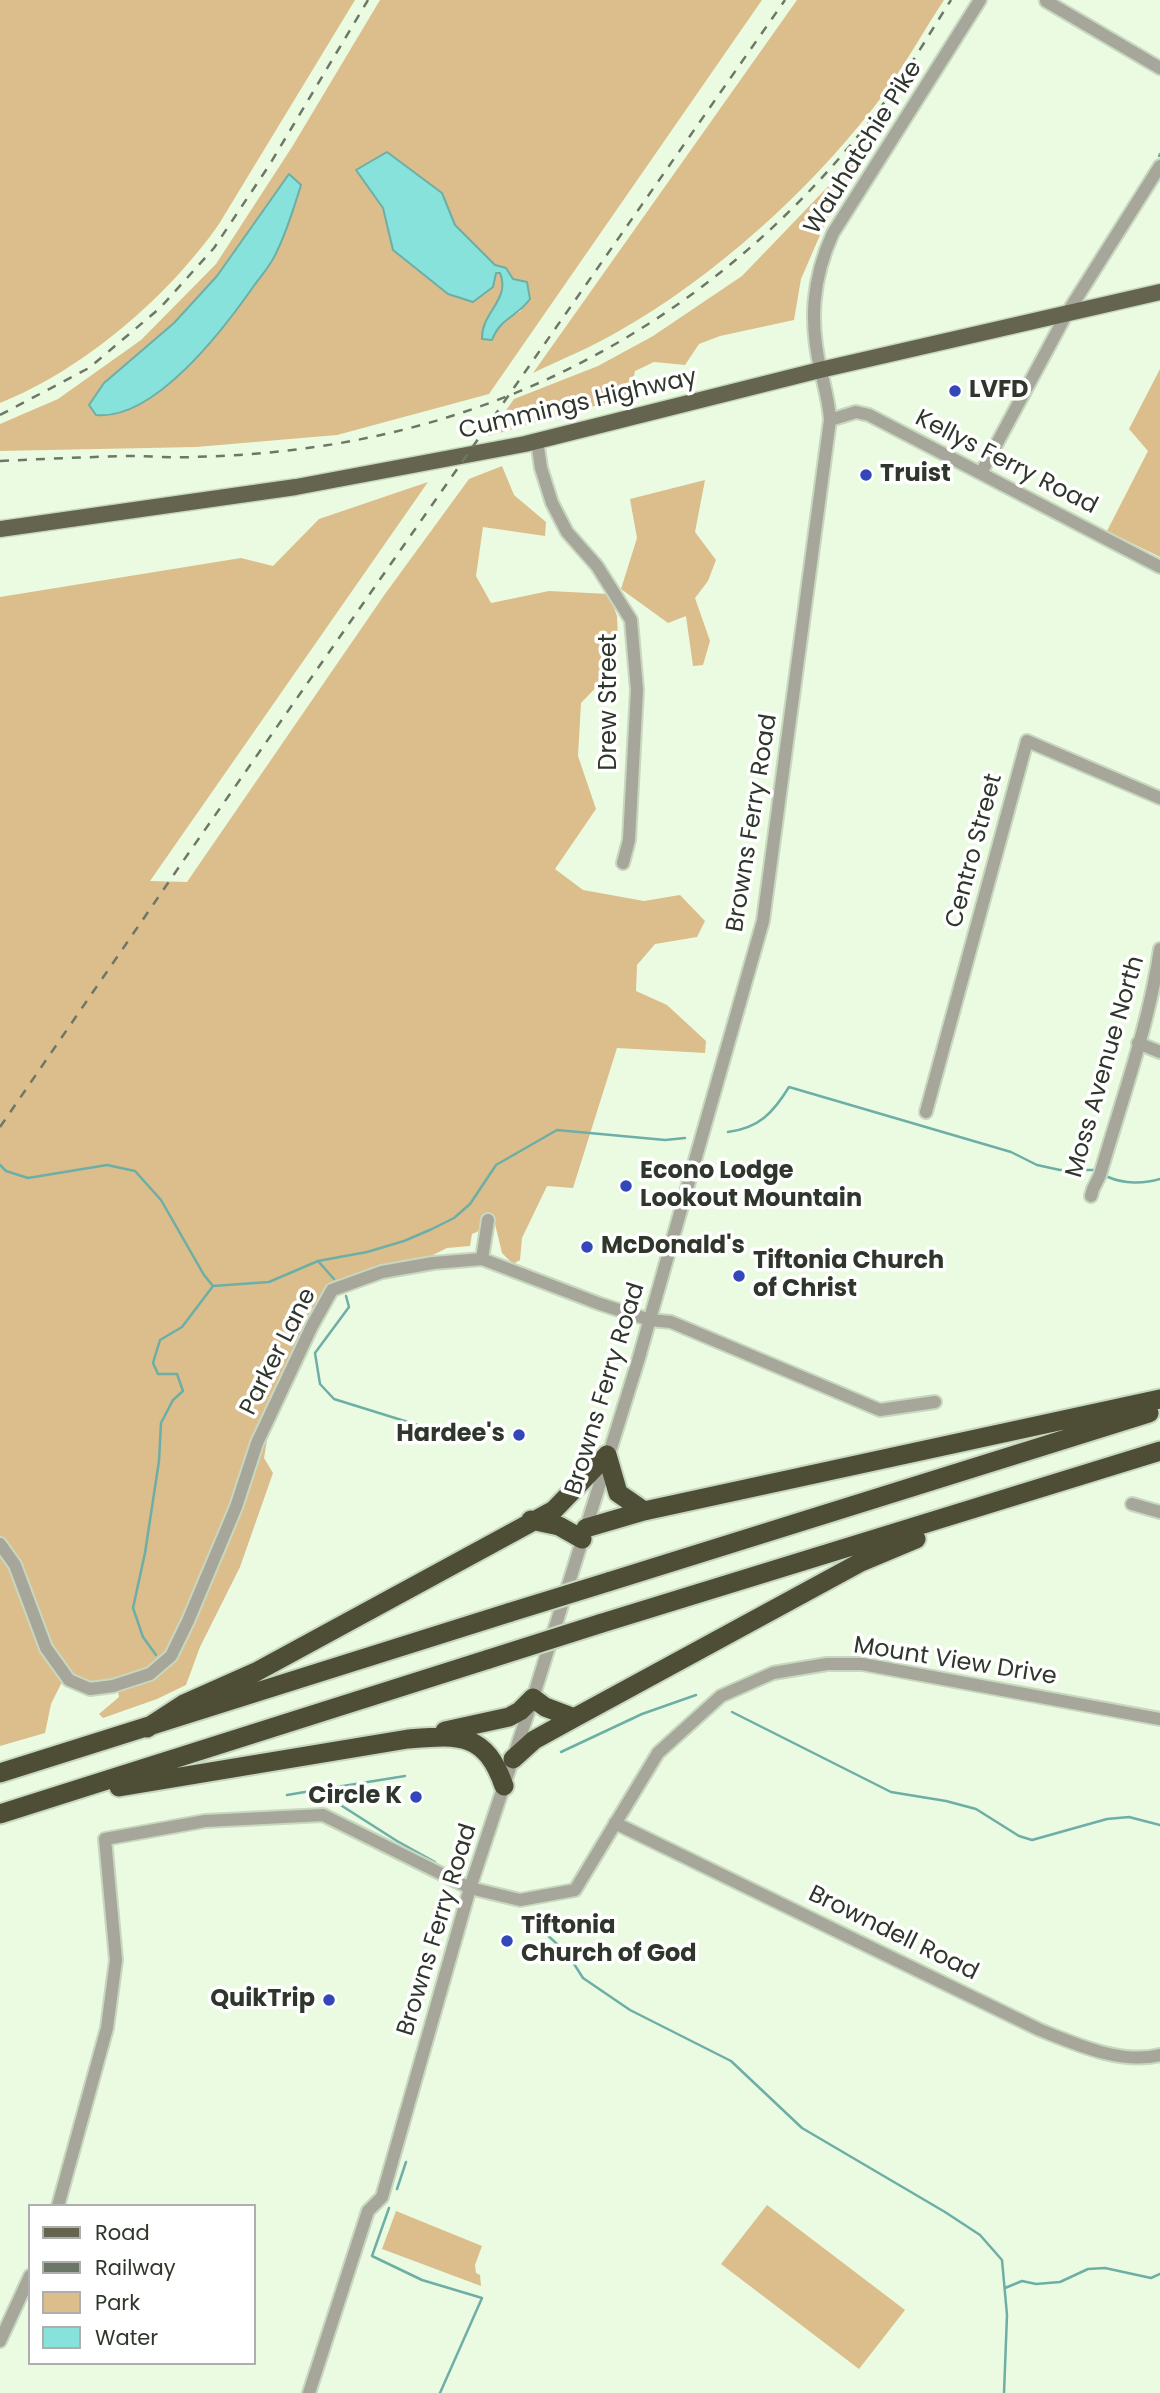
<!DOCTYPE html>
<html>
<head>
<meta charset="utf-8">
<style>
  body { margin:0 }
  #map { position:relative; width:1160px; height:2393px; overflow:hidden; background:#eafbe1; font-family:Poppins,sans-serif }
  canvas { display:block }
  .legend { position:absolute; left:28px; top:2204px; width:228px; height:161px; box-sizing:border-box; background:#fff; border:2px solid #acafab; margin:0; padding:9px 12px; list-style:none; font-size:21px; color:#2f362c }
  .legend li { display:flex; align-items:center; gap:14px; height:35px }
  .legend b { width:35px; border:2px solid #acafab }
</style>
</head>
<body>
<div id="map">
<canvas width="1160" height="2393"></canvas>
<ul class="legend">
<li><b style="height:9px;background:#65654f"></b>Road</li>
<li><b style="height:9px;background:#6d7768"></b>Railway</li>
<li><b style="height:19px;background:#dbbe8b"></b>Park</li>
<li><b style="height:19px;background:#87e2db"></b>Water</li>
</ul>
</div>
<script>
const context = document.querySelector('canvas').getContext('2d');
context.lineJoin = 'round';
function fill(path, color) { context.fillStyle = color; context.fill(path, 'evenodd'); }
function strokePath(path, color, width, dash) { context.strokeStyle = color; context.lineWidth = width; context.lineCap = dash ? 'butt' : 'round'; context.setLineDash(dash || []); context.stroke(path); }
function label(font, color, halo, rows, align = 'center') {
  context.font = font + ' Poppins,sans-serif'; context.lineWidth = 7; context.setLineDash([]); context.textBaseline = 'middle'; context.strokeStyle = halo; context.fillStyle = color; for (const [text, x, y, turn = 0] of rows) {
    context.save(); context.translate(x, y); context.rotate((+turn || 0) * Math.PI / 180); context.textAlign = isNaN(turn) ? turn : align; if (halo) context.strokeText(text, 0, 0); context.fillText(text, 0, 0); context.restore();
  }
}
fill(new Path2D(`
  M0,0H355L219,224C168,297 83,370 0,403Z
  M380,0H762L489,394L337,435L196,447L0,451V424L58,399L141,340L216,264L292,147ZM388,152L442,193L455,225L495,265L506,268L513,279L521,311C506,319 498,324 492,340C493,329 493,316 497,305C501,291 507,290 500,273L496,272L448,294L393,250L383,208L356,171ZM289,174L301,185L96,415L174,323L217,276Z
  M797,0H944C921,35 900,74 874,107C807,193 714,277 619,331C592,347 562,359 533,373Z
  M894,112L827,219L801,279L794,320L720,336L699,344L685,365L654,362L635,371L630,396L488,436L514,399L598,366L653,336L742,276L866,147Z
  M1160,369V557L1107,531L1148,451L1129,429Z
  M502,466L514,495L546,522L545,536L483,527L476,576L491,603L549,591L609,594L617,616L618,638L609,674L581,703L578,756L596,809L555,869L583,890L644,901L680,895L705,921L697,937L655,944L637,965L636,991L667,1005L706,1041L705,1053L617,1048L573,1188L547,1186L522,1238L520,1260L513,1264L502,1253L495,1224L472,1234L470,1246L447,1248L421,1261L328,1286L307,1317L274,1399L264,1458L273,1473L240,1567L200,1647L186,1685L157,1699L103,1718L99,1714L119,1697L116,1680L95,1683L64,1678L51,1704L45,1733L0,1746V597L241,558L273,566L319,519L428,482L150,881L187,882L385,594L469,479Z
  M705,480L695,532L716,560L708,581L695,598L710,641L703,665L693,666L686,616L668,623L621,589L637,538L630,499Z
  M767,2205L905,2310L859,2369L721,2264Z
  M396,2211L482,2246L475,2265L476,2273L480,2275L481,2286L382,2249Z`), '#dbbe8b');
const water = new Path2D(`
  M387,152L442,193L455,225L495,265L506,268L513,279L527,282L530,299C517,317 500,318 492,340L482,339C481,312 511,300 500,273H496L493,287L473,302L448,294L393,250L383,208L356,170Z
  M289,174L301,185C294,207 287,231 277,251C272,264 261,276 253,287C223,330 154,421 96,415L89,405L104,383L174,323L217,276Z`);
fill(water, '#87e2db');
strokePath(water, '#6daea6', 2);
strokePath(new Path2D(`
  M1159,156L1160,154
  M728,1132C759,1128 773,1113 789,1087L1011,1152L1037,1165L1060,1170H1093
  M0,1165L6,1171L28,1178L107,1165L135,1171L161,1200L204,1275L213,1286
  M1108,1177C1124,1184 1144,1184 1160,1179
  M318,1261L334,1279
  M346,1296L349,1307L315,1353L320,1384L334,1399L469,1441
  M156,1655L143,1637L133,1608L145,1553L159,1461L161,1423L173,1400L183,1391L177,1374H158L153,1363L160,1340L182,1327L213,1286L269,1282L318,1261L367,1252L404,1241L432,1229L454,1218L470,1204L496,1165L557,1130L665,1140L685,1138
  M732,1712L891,1792L946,1801L976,1809L1019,1836L1032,1840L1107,1819L1129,1817L1160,1825
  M561,1752L642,1714L696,1695
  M318,1790L405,1776
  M287,1795L317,1790L397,1841L435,1862
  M545,1933L567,1953L583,1978L630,2010L731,2061L802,2128L945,2212L980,2235L1002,2260L1007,2315L1004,2393
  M397,2189L406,2162
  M389,2208L372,2256L422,2280L482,2298L440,2393
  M1005,2288L1022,2281L1036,2284L1060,2282L1088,2269L1105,2268L1151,2278L1160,2274`), '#6daea6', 2.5);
const minor = new Path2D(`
  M1046,1L1160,68
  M830,420L856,412L869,415L1160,567
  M537,441L541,468L552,503L567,532L597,566L631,620L637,690L629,840L623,863
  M981,473L1066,315L1160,166
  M1138,1043L1160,1052
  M926,1112L1027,741L1160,798
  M1091,1196L1093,1189L1100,1175C1121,1102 1149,1025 1160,949
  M482,1259L488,1220
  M1132,1504L1160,1512
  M0,1544L15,1565L46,1648L69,1680L90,1689L113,1686L150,1674L171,1656L188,1621L236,1507L257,1443L312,1326L332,1290L382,1272L433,1263L482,1259L600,1304L650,1320L671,1322L880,1410L935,1402
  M615,1823L1040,2030C1075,2044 1122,2065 1160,2055
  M58,2206L107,2028L116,1960L105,1839L205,1821L323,1815L470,1888L520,1900L575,1890L658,1753L721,1696L773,1673L827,1664H862L1160,1719
  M0,2341L30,2276
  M309,2393L368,2211L382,2197L470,1888L533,1698L638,1361L763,921L830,420C829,403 825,388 821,372C809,322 812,279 833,233L980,0`);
const major = new Path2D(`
  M0,529L296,487L525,444L820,370L1160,292`);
const highway = new Path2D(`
  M607,1455L618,1493L644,1511L1160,1399
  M531,1520L559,1526L582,1539
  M586,1528L644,1511
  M608,1582L1149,1413
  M599,1624L1160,1451
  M147,1728L184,1704L256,1672L554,1510L607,1455
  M445,1731L509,1717L520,1711L533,1698L545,1707L574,1718
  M513,1759L534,1740L574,1718L861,1562L916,1539
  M0,1773L511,1612
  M119,1787L408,1739C460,1735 485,1732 504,1786
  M0,1814L489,1659`);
strokePath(minor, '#c8d8c0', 16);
strokePath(major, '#c8d8c0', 19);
strokePath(highway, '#c8d8c0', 23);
strokePath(minor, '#a6a69a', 12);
strokePath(major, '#65654f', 16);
strokePath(highway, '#4e4e36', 19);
strokePath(new Path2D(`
  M0,415L89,368L160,308L214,248L270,164L368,0
  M0,461C43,459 86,457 130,456C150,456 171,458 192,457C233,456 275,453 315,447C547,414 743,291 883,104C908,71 929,34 951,0
  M0,1127L188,854L785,0`), '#6d7768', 2.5, [9, 9]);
const highwayBridge = new Path2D(`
  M511,1612L608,1582
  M489,1659L599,1624`);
strokePath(highwayBridge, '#c8d8c0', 23, []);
strokePath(highwayBridge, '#4e4e36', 19);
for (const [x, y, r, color] of [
  [955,391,7,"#3347b9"],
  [866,475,7,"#3347b9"],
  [626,1186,7,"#3347b9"],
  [587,1247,7,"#3347b9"],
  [739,1276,7,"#3347b9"],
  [519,1435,7,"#3347b9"],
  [416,1797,7,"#3347b9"],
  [507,1941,7,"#3347b9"],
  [329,2000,7,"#3347b9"]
]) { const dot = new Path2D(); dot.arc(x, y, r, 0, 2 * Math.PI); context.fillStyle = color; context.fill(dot); strokePath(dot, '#fff', 2.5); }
label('24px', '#2f362c', '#fff', [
  ["Wauhatchie Pike",864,148,-58],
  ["Cummings Highway",578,405,-13],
  ["Kellys Ferry Road",1006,463,27],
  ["Drew Street",610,702,-90],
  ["Browns Ferry Road",753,823,-81],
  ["Centro Street",975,851,-75],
  ["Moss Avenue North",1106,1067,-74],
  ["Parker Lane",279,1352,-63],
  ["Browns Ferry Road",606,1389,-73],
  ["Mount View Drive",955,1662,9],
  ["Browns Ferry Road",438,1930,-73],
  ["Browndell Road",893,1934,26]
]);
label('bold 24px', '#2f362c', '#fff', [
  ["LVFD",969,391],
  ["Truist",880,475],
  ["Econo Lodge",640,1172],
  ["Lookout Mountain",640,1200],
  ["McDonald's",601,1247],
  ["Tiftonia Church",753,1262],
  ["of Christ",753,1290],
  ["Hardee's",505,1435,"right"],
  ["Circle K",402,1797,"right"],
  ["Tiftonia",521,1927],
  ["Church of God",521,1955],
  ["QuikTrip",315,2000,"right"]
], 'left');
</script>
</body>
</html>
